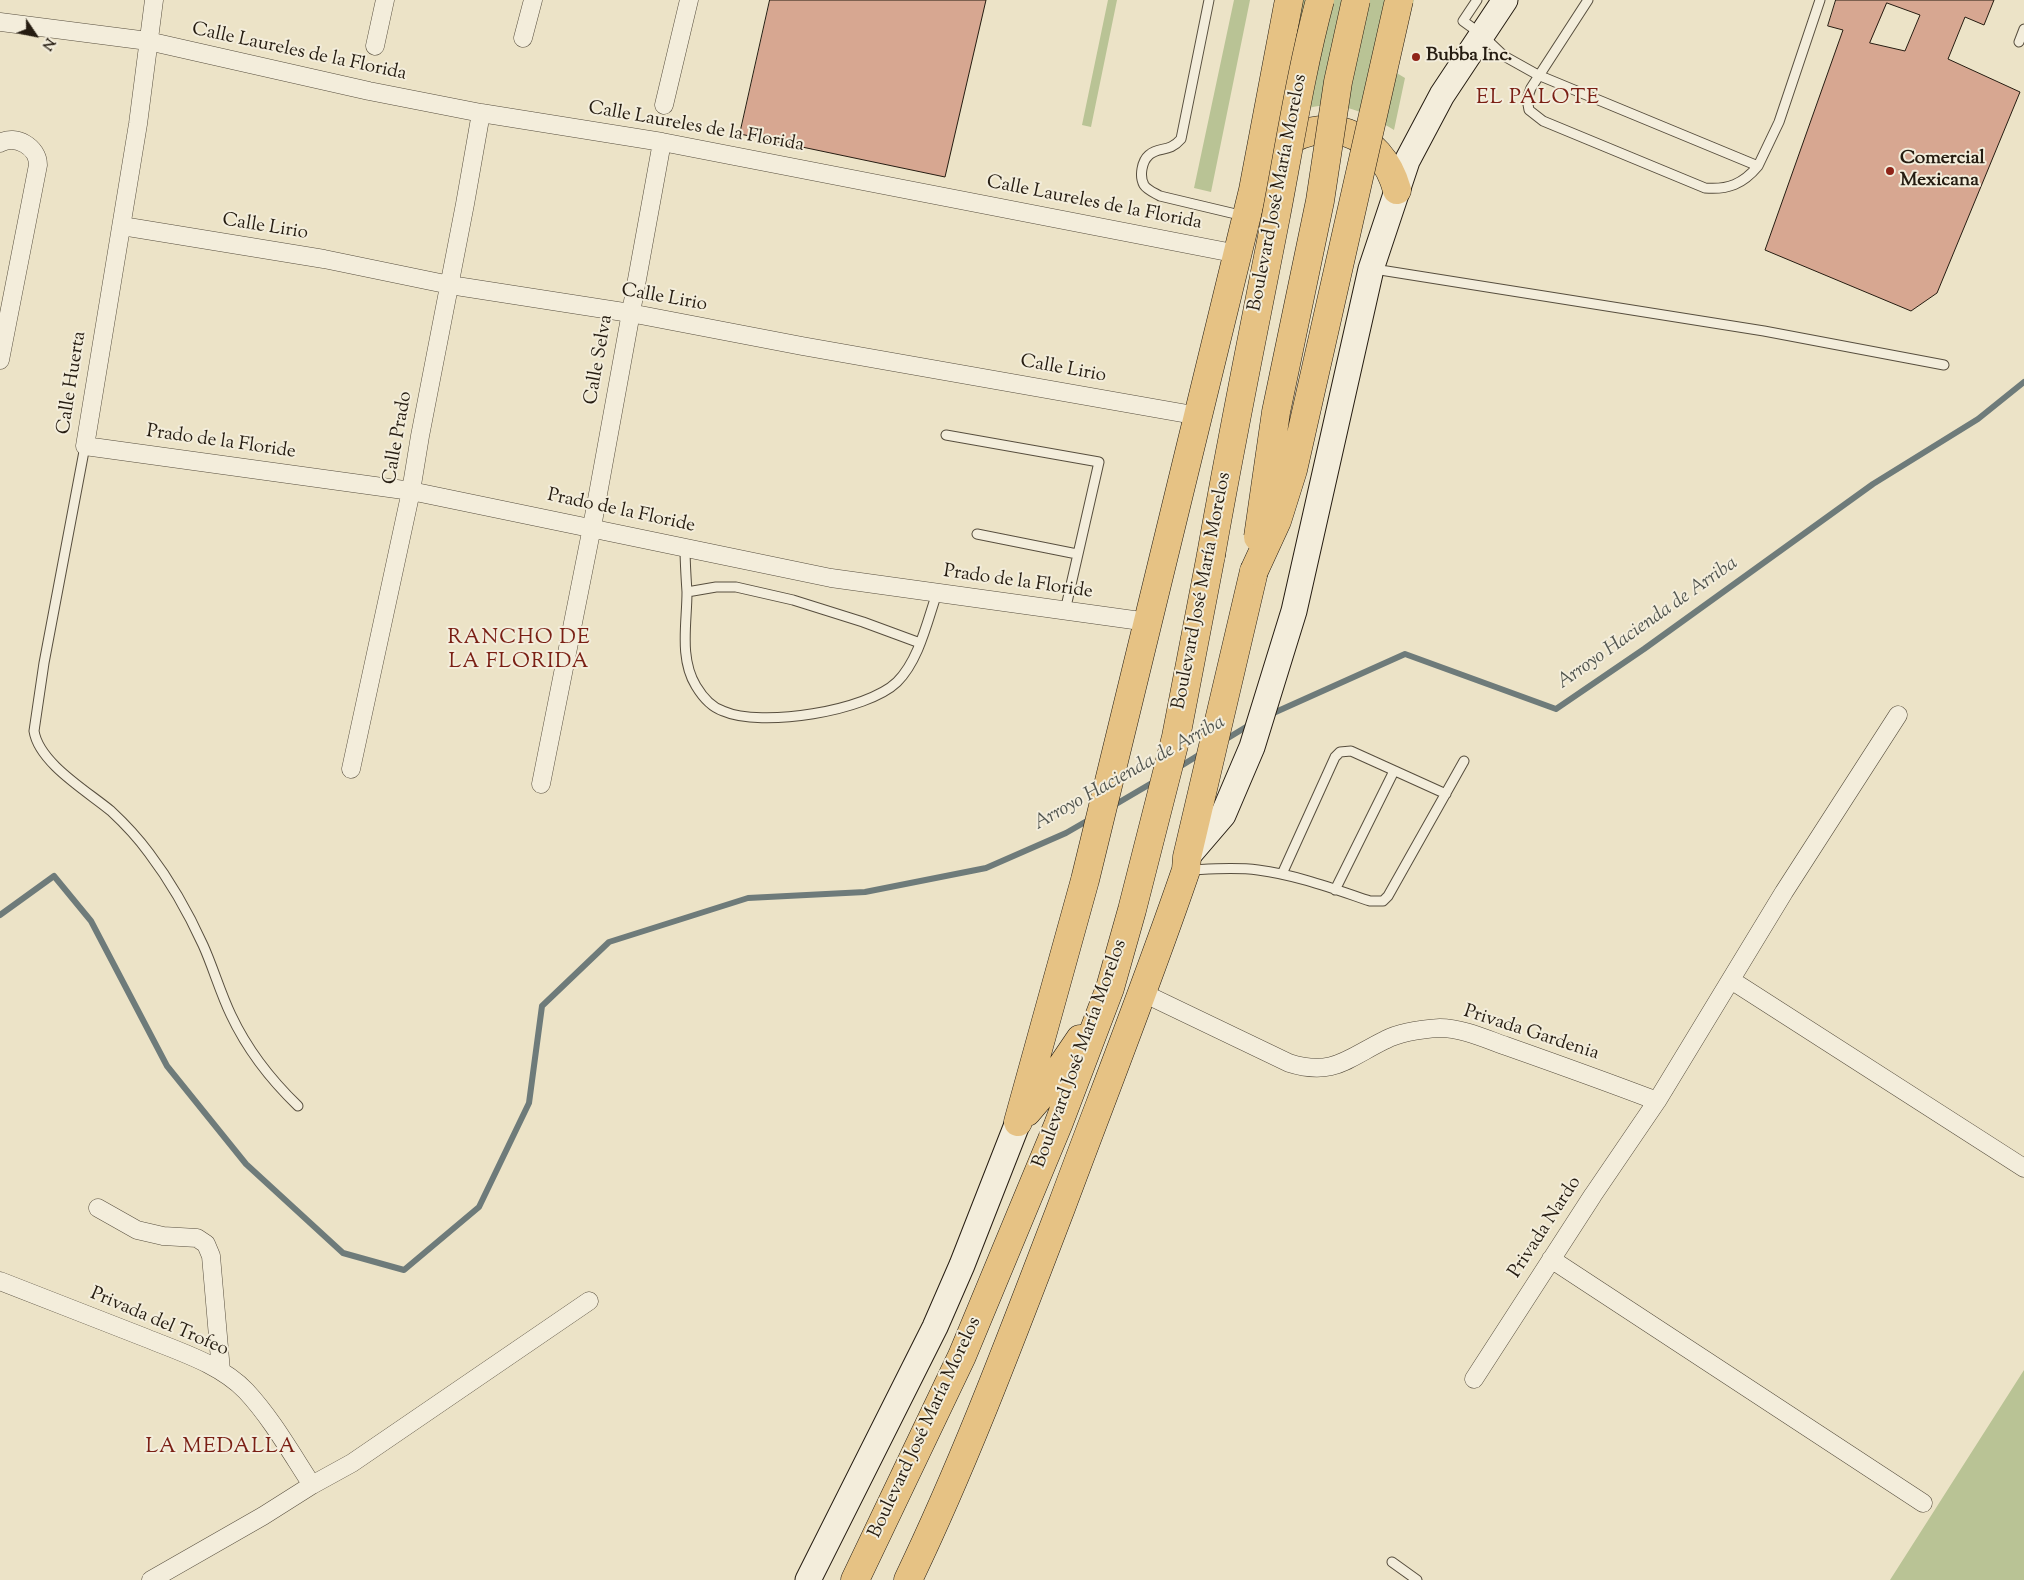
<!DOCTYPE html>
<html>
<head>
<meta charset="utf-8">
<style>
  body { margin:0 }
  #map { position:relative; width:2024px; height:1580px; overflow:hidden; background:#ece3c7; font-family:"Sorts Mill Goudy",serif }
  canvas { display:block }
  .north { position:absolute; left:10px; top:10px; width:50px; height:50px; -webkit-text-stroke:4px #f3eddb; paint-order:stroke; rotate:124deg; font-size:14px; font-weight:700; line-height:20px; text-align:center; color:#251c11 }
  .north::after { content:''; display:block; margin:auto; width:18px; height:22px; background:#251c11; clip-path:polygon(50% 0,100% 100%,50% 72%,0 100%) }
</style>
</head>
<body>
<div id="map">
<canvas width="2024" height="1580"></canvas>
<div class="north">N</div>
</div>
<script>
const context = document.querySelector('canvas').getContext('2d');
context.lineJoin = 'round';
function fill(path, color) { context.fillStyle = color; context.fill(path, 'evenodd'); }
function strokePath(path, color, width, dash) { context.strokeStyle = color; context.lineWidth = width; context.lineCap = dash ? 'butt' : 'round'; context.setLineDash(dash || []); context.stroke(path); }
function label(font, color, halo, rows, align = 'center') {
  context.font = font + ' "Sorts Mill Goudy",serif'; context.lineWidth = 4; context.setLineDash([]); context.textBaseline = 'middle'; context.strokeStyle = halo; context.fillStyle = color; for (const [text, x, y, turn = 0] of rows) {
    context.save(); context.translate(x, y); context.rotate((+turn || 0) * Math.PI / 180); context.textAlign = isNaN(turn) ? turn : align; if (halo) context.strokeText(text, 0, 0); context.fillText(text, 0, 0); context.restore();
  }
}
fill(new Path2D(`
  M1108,0H1117L1091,127L1082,125Z
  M1234,0H1250L1211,192L1194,188Z
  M1300,0H1414L1395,72L1405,78L1394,130C1367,114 1341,99 1309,108C1298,111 1287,119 1277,124Z
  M2024,1370V1580H1890Z`), '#b9c395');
strokePath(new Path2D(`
  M1269,715L1405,654L1556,709L1644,649L1873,484L1978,419L2024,382
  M1223,741L1251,724
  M1176,769L1202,753
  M1111,807L1157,780
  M0,915L54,876L91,921L167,1066L246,1164L343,1253L404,1270L479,1207L529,1103L542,1006L609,942L748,898L865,892L986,868L1066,833L1092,818`), '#6e7b7a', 6);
const building = new Path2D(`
  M770,0H986L945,177L740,134Z
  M1836,0H1994L1984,25L1965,17L1948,59L2020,92L1937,293L1911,311L1765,250L1843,30L1828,26ZM1887,3L1920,15L1905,51L1870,43Z`);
fill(building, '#d7a791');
strokePath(building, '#251c11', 1);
const lane = new Path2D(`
  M1209,0L1181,139C1169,153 1159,146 1149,155C1142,161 1139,176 1144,185C1147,190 1155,193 1160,196L1244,216
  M1477,0L1463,21L1481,34L1504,56L1538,75L1758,166L1779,122L1820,0
  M1588,0L1531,88L1527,99L1529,110L1543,121L1705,188C1728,190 1743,184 1758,166
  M2019,42L2024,29
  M1374,269L1764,331L1944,365
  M946,435L1099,462L1065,611
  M85,446L44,663L34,731C39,763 87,791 111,811C125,824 138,838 149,853C171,882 188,912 203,945C213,967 220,992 231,1015C247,1049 271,1080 298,1106
  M977,534L1077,554
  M685,547C685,562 686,577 687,592C687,623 679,658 696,686C702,696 711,707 723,711C761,728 867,711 897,682C919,660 927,622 937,593
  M687,592L716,587H736L793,600L863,622L920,643
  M1189,870C1212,869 1235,867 1258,870C1297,875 1334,889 1370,901H1383L1388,896L1464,761
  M1282,874L1335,757L1340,752L1351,751L1446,794
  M1335,890L1394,771
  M1392,1562L1417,1580`);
const street = new Path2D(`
  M154,0L138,124L85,446L411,491L831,578L1148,622
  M0,22L148,41L369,91L481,113L662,142L1238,254
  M523,38L533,0
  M375,46L385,0
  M664,105L689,0
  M0,143C16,134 38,147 38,165L0,360
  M122,226L324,259L450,285L630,313L802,346L1199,416
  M351,769L411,491L420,436L465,204L481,113
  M541,784L592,527L662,142
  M1731,980L2024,1168
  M1143,993L1289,1063C1333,1077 1348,1058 1385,1040C1400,1032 1423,1029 1440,1028C1462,1028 1486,1039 1506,1046C1557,1064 1607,1082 1657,1101
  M98,1208L137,1230L163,1236L197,1238L206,1244L211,1256L221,1371
  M1551,1259L1923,1503
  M0,1281C49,1300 97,1319 146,1338C180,1352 220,1364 246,1391C272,1419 291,1453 312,1485
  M1474,1379L1593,1195L1657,1101L1784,892L1898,715
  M151,1580L263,1516L312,1485L352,1463L589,1301`);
const secondary = new Path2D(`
  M1187,857L1223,815L1252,747L1294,611L1371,269L1407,161L1442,95L1505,0
  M808,1580L935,1327L962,1265L1018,1122`);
const primary = new Path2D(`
  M1274,151C1322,110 1381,131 1397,190
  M1027,1112L1044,1092L1080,1039
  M1018,1122L1085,880L1253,190L1289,0
  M855,1580L962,1356L1058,1125L1110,988L1132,910L1176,737L1211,555
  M908,1580C966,1459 1013,1333 1061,1208C1103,1095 1147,984 1186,870L1187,857L1254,571`);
strokePath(lane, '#574e3e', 11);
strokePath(street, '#574e3e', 19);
strokePath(secondary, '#251c11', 27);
strokePath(primary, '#251c11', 29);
strokePath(lane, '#f3eddb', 9);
strokePath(street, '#f3eddb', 18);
strokePath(secondary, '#f3eddb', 25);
strokePath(primary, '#e6c284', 28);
const primaryBridge = new Path2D(`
  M1258,537L1276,412L1320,201L1338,82L1356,0
  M1211,555C1231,441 1254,329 1276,216C1290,143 1301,71 1320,0
  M1254,571L1277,521L1293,470L1399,0`);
strokePath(primaryBridge, '#251c11', 29, []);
strokePath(primaryBridge, '#e6c284', 28);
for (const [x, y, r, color] of [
  [1416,57,5,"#8f2418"],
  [1890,171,5,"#8f2418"]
]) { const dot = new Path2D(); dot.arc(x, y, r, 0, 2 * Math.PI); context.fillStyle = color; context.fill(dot); strokePath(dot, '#f3eddb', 2); }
label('19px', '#251c11', '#f3eddb', [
  ["Calle Laureles de la Florida",299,53,12],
  ["Calle Laureles de la Florida",696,128,10],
  ["Boulevard José María Morelos",1279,193,-79],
  ["Calle Laureles de la Florida",1094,204,11],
  ["Calle Lirio",265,228,9],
  ["Calle Lirio",664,299,10],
  ["Calle Selva",600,360,-80],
  ["Calle Lirio",1063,370,10],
  ["Calle Huerta",73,383,-81],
  ["Calle Prado",399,438,-80],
  ["Prado de la Floride",221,443,8],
  ["Prado de la Floride",621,512,12],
  ["Prado de la Floride",1018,583,8],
  ["Boulevard José María Morelos",1203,591,-79],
  ["Privada Gardenia",1531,1034,18],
  ["Boulevard José María Morelos",1081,1054,-70],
  ["Privada Nardo",1546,1228,-57],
  ["Privada del Trofeo",159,1323,23],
  ["Boulevard José María Morelos",926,1428,-65]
]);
label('bold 19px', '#251c11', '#f3eddb', [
  ["Bubba Inc.",1426,57],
  ["Comercial",1900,160],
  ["Mexicana",1900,182]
], 'left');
label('italic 20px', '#50544e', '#f3eddb', [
  ["Arroyo Hacienda de Arriba",1648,624,-35],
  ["Arroyo Hacienda de Arriba",1130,774,-29]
]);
context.letterSpacing = '1px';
label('21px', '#7a1f14', '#f3eddb', [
  ["EL PALOTE",1538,99],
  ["RANCHO DE",519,639],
  ["LA FLORIDA",519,663],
  ["LA MEDALLA",221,1448]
]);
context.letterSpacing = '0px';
</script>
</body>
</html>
